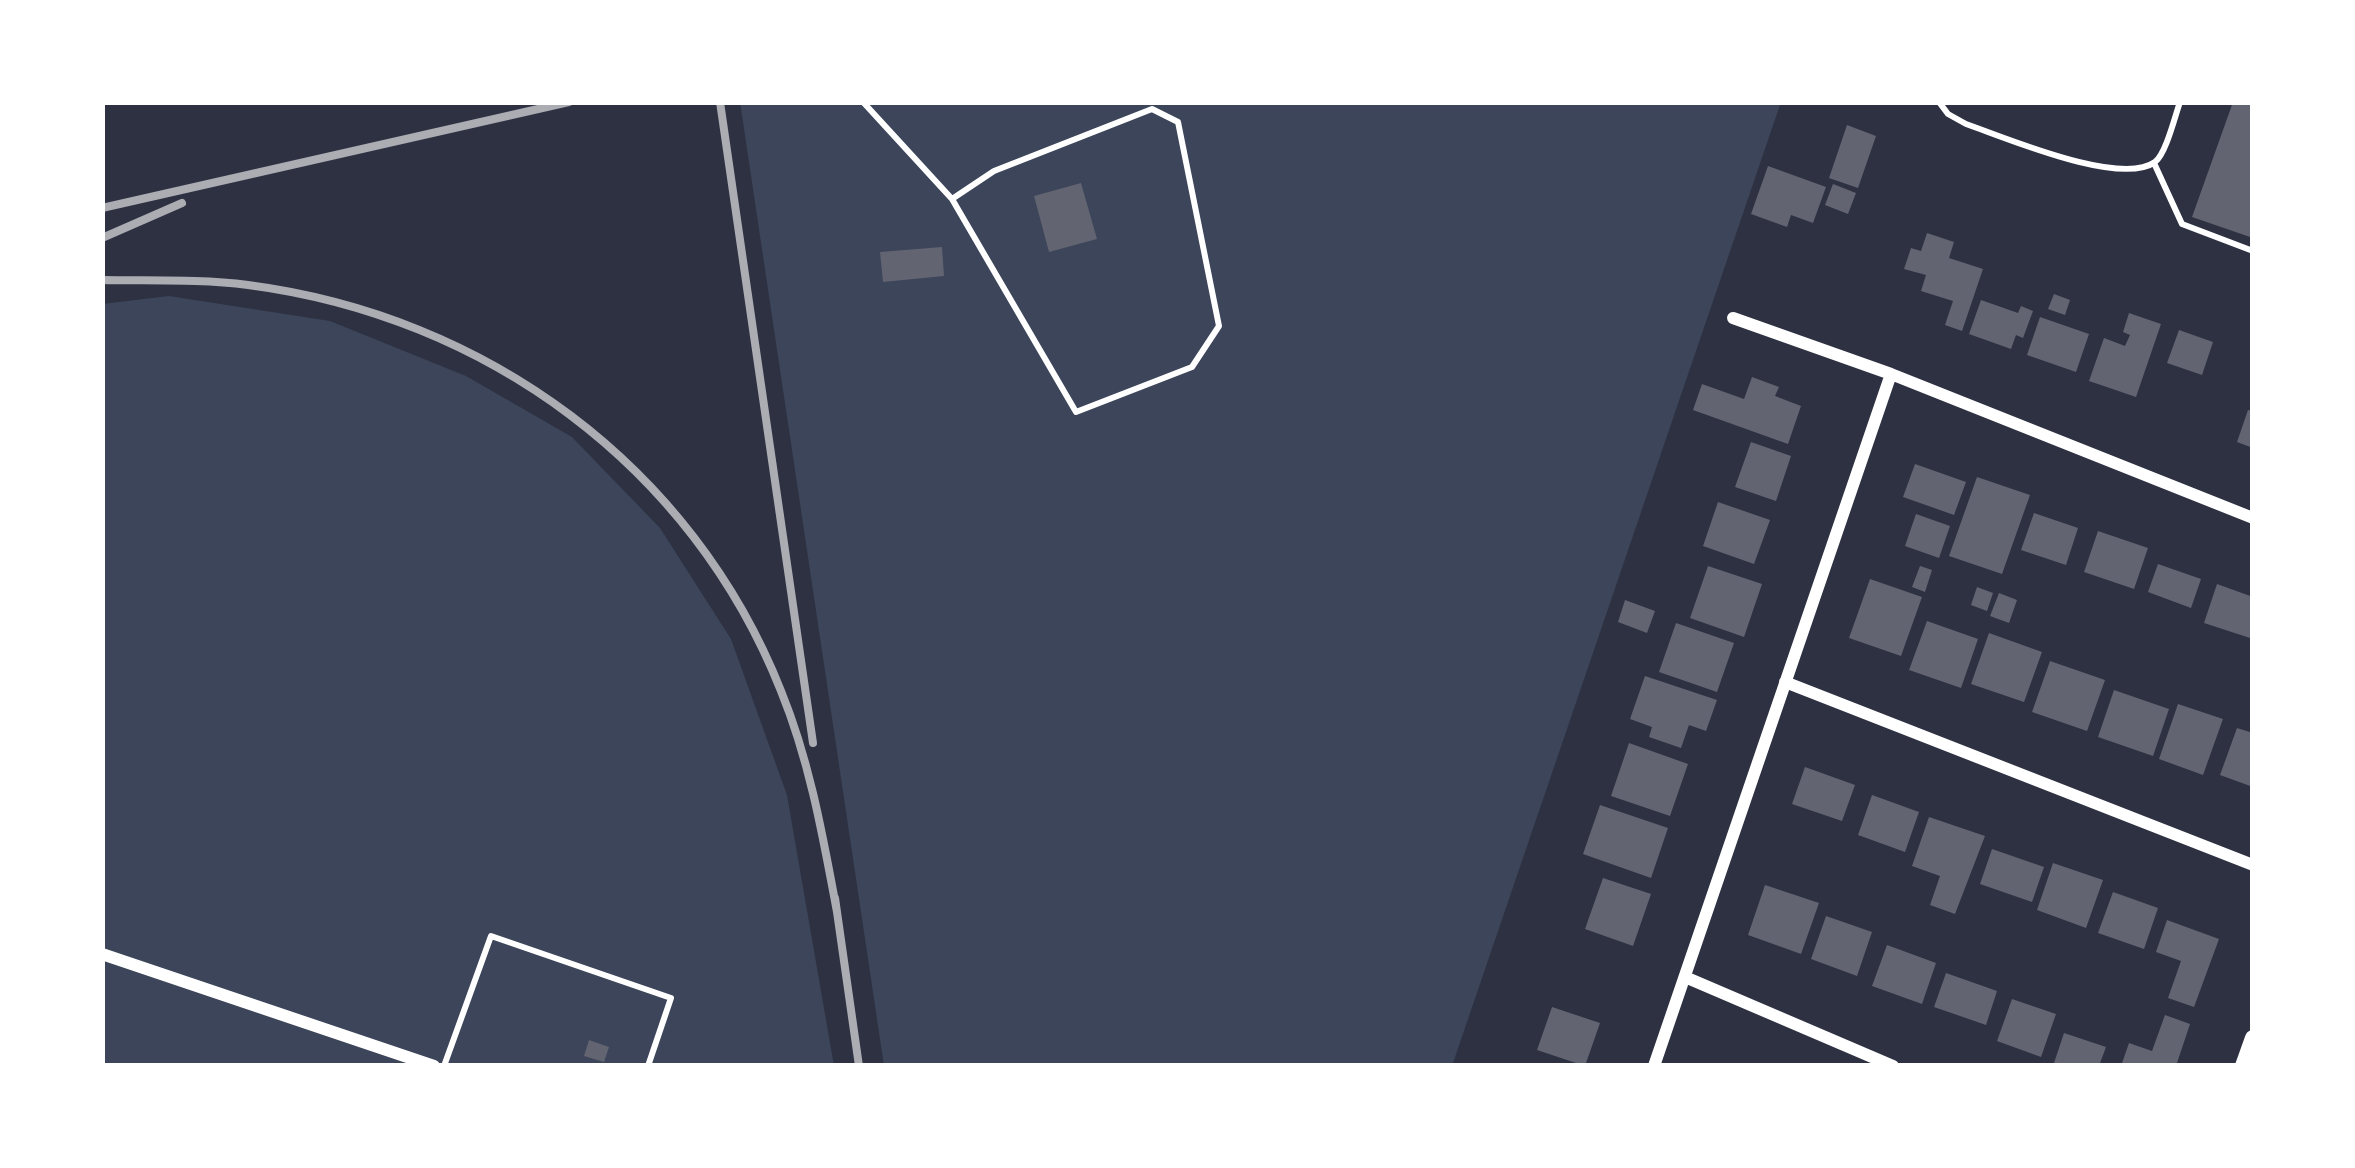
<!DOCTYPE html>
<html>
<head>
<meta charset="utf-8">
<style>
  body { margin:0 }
  #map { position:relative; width:2355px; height:1168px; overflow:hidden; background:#2d3142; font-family:"Space Grotesk",sans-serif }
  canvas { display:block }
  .frame { position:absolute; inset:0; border:105px solid #fff; pointer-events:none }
</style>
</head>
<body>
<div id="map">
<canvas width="2355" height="1168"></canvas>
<div class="frame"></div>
</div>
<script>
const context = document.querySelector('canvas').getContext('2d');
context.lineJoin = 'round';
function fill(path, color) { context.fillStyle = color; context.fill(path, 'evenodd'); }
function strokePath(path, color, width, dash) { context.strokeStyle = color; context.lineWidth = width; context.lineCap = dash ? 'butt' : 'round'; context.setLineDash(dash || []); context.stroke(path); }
fill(new Path2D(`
  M740,102H1781L1452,1066H884Z
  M169,296L330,321L466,376L572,437L660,528L731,639L787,795L834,1066H102V304Z`), '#3c4559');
fill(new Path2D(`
  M2233,102H2253V238L2192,217Z
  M1847,125L1876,136L1858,188L1829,178Z
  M1768,166L1826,187L1813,223L1791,215L1787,227L1751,214Z
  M1081,183L1097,239L1049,252L1034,196Z
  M1833,184L1856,193L1848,214L1825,205Z
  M1927,233L1954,242L1949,258L1983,269L1962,331L1945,325L1953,301L1921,291L1926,275L1904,269L1911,248L1921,251Z
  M942,247L944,276L883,282L880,252Z
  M2054,294L2070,300L2065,315L2048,309Z
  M1981,300L2018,313L2021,306L2033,311L2023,338L2016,335L2011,349L1969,334Z
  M2129,313L2161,324L2136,397L2089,381L2104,338L2125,346L2130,335L2123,332Z
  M2040,317L2089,334L2076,372L2027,355Z
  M2179,330L2213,342L2202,375L2167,363Z
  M1752,377L1779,387L1775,396L1801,406L1788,444L1693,410L1702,384L1744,399Z
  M2248,410L2253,411V448L2237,442Z
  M1751,442L1791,456L1776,501L1735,487Z
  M1915,464L1966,482L1954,515L1903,497Z
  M1977,477L2030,495L2002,574L1949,556Z
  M1718,502L1770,520L1754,564L1703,546Z
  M2034,513L2078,528L2066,565L2021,550Z
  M1916,514L1950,526L1939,558L1905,546Z
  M2098,531L2148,548L2134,589L2084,572Z
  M2158,564L2201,579L2191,608L2148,592Z
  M1708,566L1762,584L1744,637L1690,618Z
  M1920,566L1932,570L1925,592L1912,587Z
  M1870,579L1922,597L1901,656L1849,638Z
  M2217,584L2253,597V630L2250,638L2204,623Z
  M1977,587L1993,593L1987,611L1971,605Z
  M1999,593L2017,600L2009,623L1990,616Z
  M1625,600L1655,611L1647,633L1618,622Z
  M1927,621L1978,639L1961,688L1909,670Z
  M1676,623L1734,643L1717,692L1659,672Z
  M1989,633L2042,652L2024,702L1971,684Z
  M2050,661L2105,680L2087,731L2032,712Z
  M1645,676L1717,700L1706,731L1689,725L1681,748L1649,737L1652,727L1630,719Z
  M2114,690L2169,709L2153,756L2098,737Z
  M2178,704L2223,719L2203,775L2159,759Z
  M2237,728L2253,733V787L2220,775Z
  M1629,743L1688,764L1670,816L1611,796Z
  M1805,767L1855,785L1842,821L1792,804Z
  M1872,795L1919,812L1905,852L1858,835Z
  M1600,805L1668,828L1651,878L1583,854Z
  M1929,817L1985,836L1955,914L1930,905L1940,876L1912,866Z
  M1992,849L2044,867L2032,902L1980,884Z
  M2053,863L2103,880L2086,928L2037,910Z
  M1603,878L1651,894L1633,946L1585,929Z
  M1765,885L1819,903L1801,954L1748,935Z
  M2113,892L2158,908L2144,949L2098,933Z
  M1826,916L1872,932L1857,976L1811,959Z
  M2167,920L2219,939L2194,1007L2168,998L2181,961L2156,952Z
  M1887,945L1936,963L1922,1004L1872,986Z
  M1946,973L1997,991L1986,1025L1934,1007Z
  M2012,999L2056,1014L2041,1057L1997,1041Z
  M1552,1007L1600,1023L1585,1066L1537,1050Z
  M2165,1015L2190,1024L2176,1066H2121L2129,1043L2152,1051Z
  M2064,1033L2106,1047L2099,1066H2061L2054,1063Z
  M589,1040L609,1047L604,1062L584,1056Z`), '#626471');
strokePath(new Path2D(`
  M863,102L952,199L1076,412L1192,367L1219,326L1178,122L1152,109L994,171L952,199
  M1939,102L1948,114L1966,124C2004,137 2120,187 2155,162C2166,154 2175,116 2180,102
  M2154,163L2182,224L2253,251
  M444,1066L491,936L671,998L648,1066`), '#fff', 6);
strokePath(new Path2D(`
  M1733,318L1891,374L2253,518
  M1785,682L2253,865
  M102,954L434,1066
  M1685,977L1893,1066
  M1654,1066L1891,374`), '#fff', 12);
strokePath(new Path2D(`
  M2243,1066L2253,1038`), '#fff', 16);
strokePath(new Path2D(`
  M720,102L813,743
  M102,208L569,102
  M102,238L182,203
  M102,280C150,281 200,279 248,285C486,316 692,466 781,691C810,762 823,837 837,912
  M835,898L859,1066`), '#abadb3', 8);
</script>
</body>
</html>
